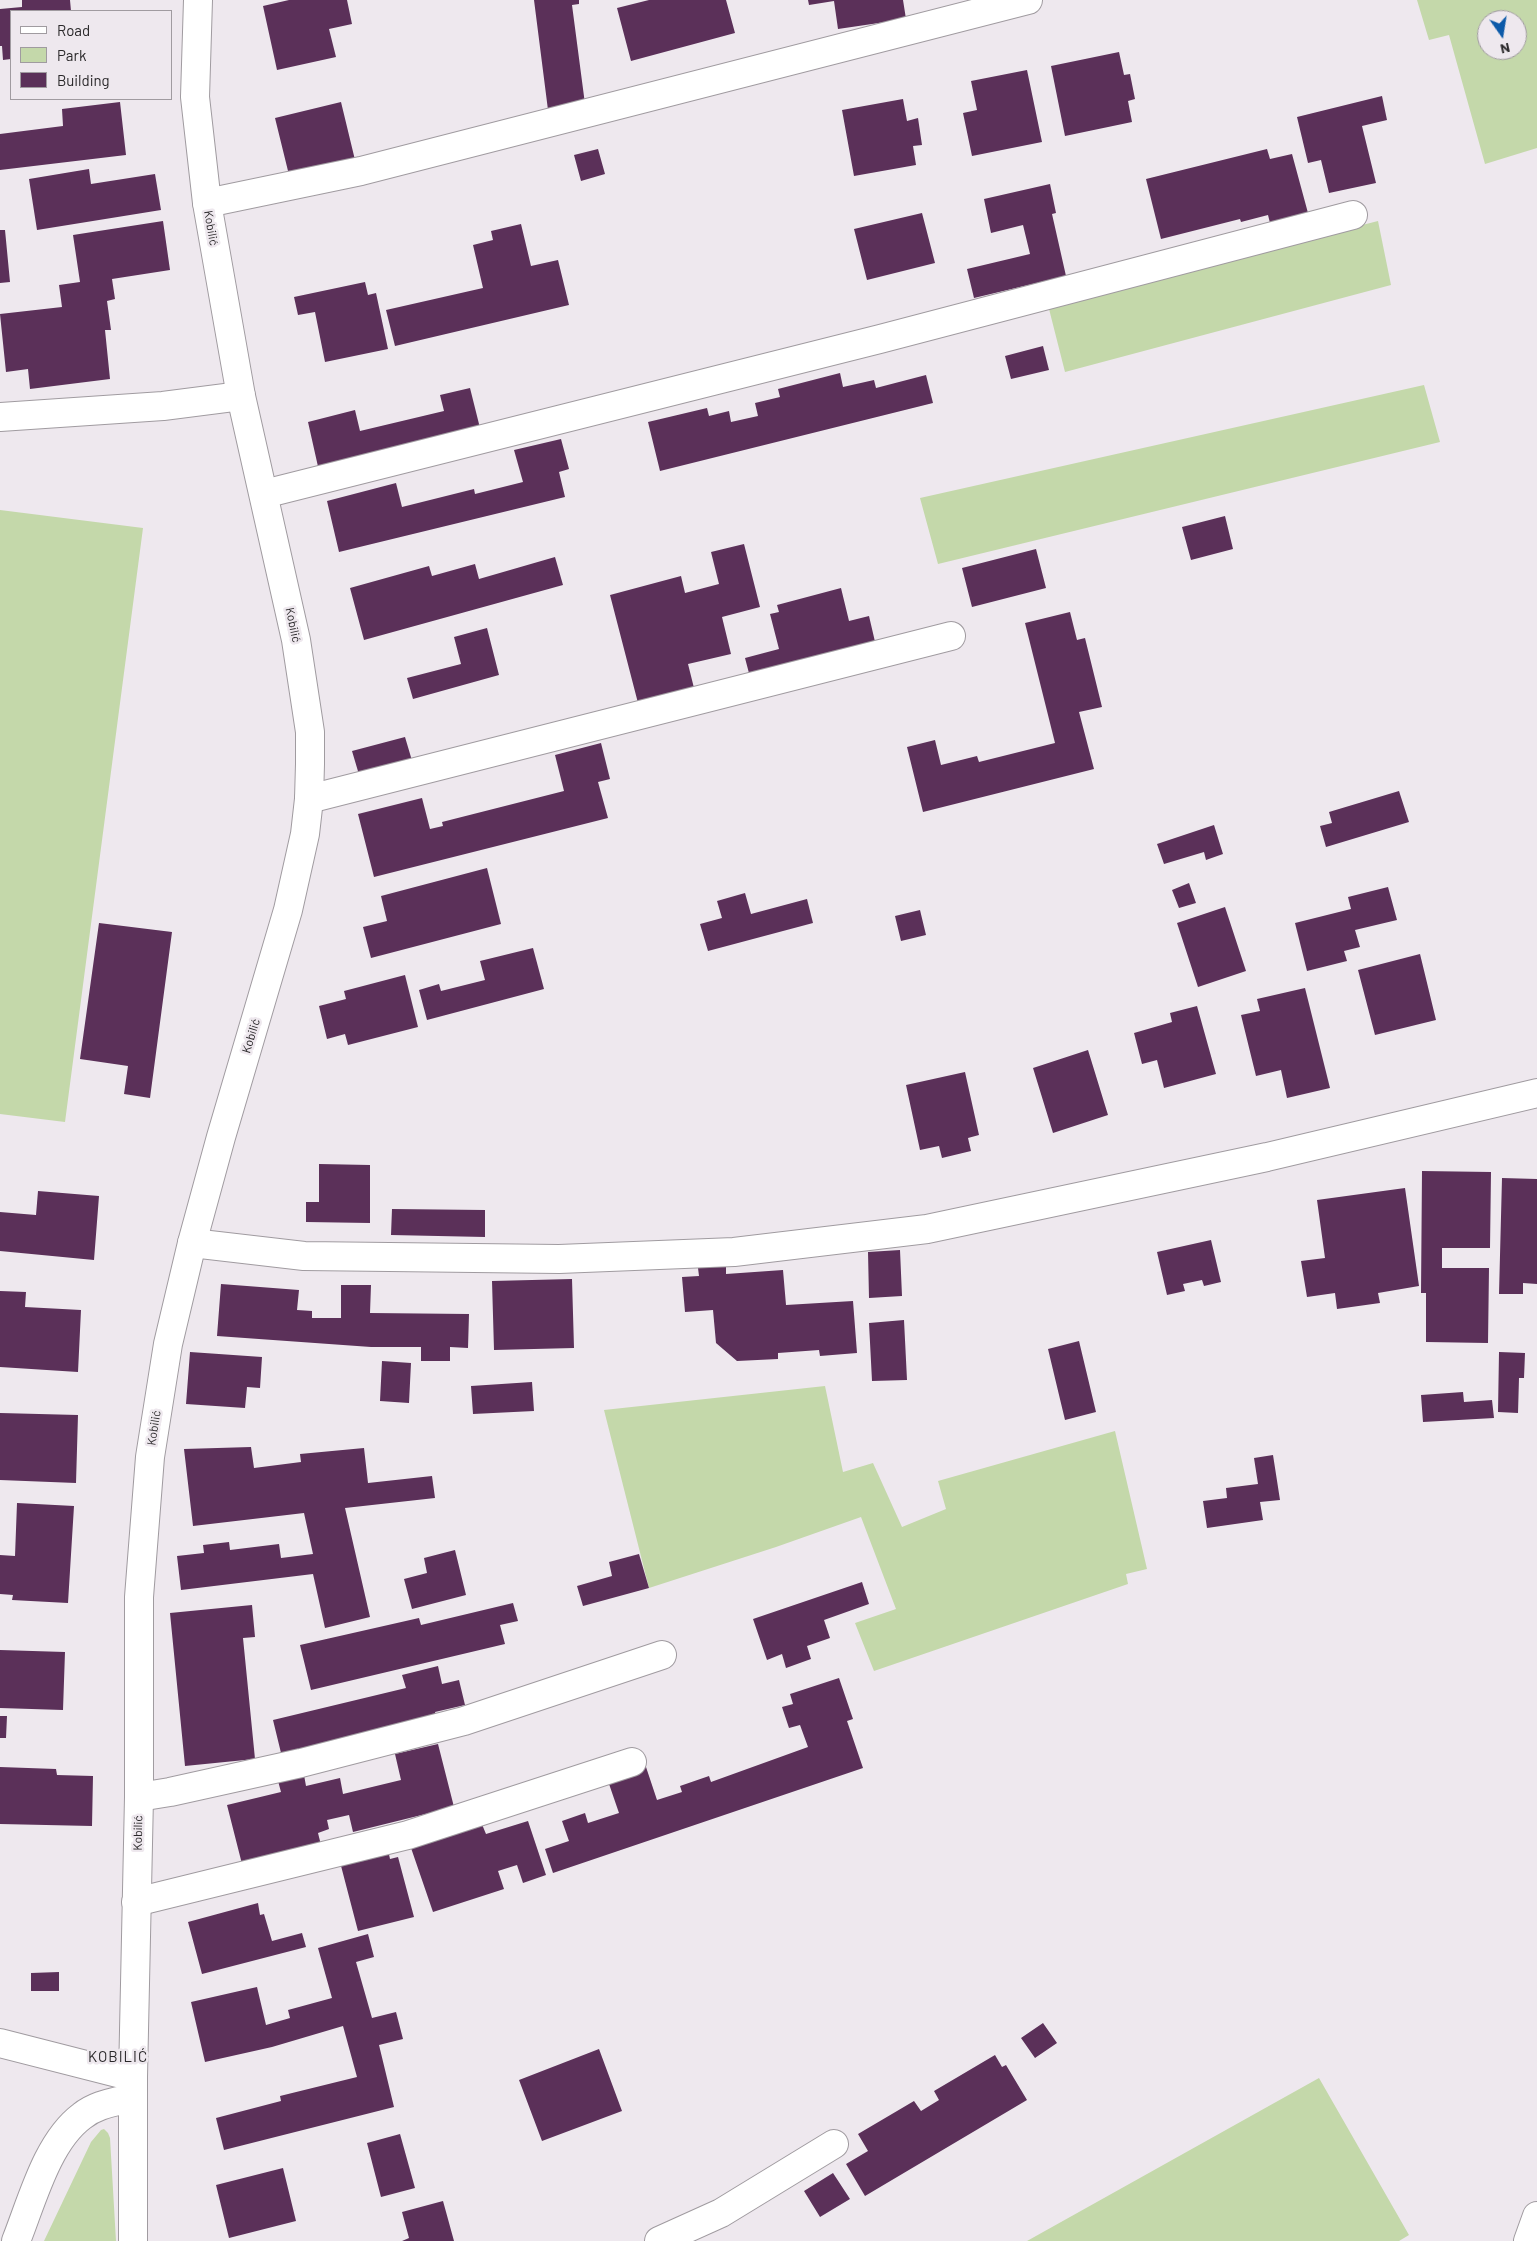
<!DOCTYPE html>
<html>
<head>
<meta charset="utf-8">
<style>
  body { margin:0 }
  #map { position:relative; width:1537px; height:2241px; overflow:hidden; background:#eee8ee; font-family:Barlow,sans-serif }
  canvas { display:block }
  .legend { position:absolute; left:10px; top:10px; width:162px; height:90px; box-sizing:border-box; background:#eee8ee; border:1px solid #a09ba0; margin:0; padding:6px 9px; list-style:none; font-size:15px; color:#2a282a }
  .legend li { display:flex; align-items:center; gap:10px; height:25px }
  .legend b { width:25px; border:1px solid #a09ba0 }
  .north { position:absolute; left:1477px; top:10px; width:50px; height:50px; box-sizing:border-box; background:#eee8ee; border:1px solid #a09ba0; border-radius:50%; rotate:167deg; font-size:14px; font-weight:700; line-height:20px; text-align:center; color:#2a282a }
  .north::after { content:''; display:block; margin:auto; width:18px; height:22px; background:#0c5aa9; clip-path:polygon(50% 0,100% 100%,50% 72%,0 100%) }
</style>
</head>
<body>
<div id="map">
<canvas width="1537" height="2241"></canvas>
<ul class="legend">
<li><b style="height:6px;background:#fff"></b>Road</li>
<li><b style="height:14px;background:#c4d8aa"></b>Park</li>
<li><b style="height:14px;background:#5b3059"></b>Building</li>
</ul>
<div class="north">N</div>
</div>
<script>
const context = document.querySelector('canvas').getContext('2d');
context.lineJoin = 'round';
function fill(path, color) { context.fillStyle = color; context.fill(path, 'evenodd'); }
function strokePath(path, color, width, dash) { context.strokeStyle = color; context.lineWidth = width; context.lineCap = dash ? 'butt' : 'round'; context.setLineDash(dash || []); context.stroke(path); }
function label(font, color, halo, rows, align = 'center') {
  context.font = font + ' Barlow,sans-serif'; context.lineWidth = 5; context.setLineDash([]); context.textBaseline = 'middle'; context.strokeStyle = halo; context.fillStyle = color; for (const [text, x, y, turn = 0] of rows) {
    context.save(); context.translate(x, y); context.rotate((+turn || 0) * Math.PI / 180); context.textAlign = isNaN(turn) ? turn : align; if (halo) context.strokeText(text, 0, 0); context.fillText(text, 0, 0); context.restore();
  }
}
fill(new Path2D(`
  M1417,0H1537V148L1485,164L1449,35L1429,40ZM1487,20H1517V50H1487Z
  M1378,221L1391,285L1065,372L1048,305Z
  M1424,385L1440,442L938,564L920,498Z
  M0,510L143,528L65,1122L0,1114Z
  M825,1386L843,1472L873,1463L902,1527L946,1509L938,1481L1115,1431L1147,1569L1126,1574L1128,1584L874,1671L855,1623L896,1609L861,1517L776,1547L649,1588L604,1410Z
  M1319,2078L1409,2235L1399,2241H1027Z
  M104,2129L108,2133L110,2138L116,2241H44L91,2142L101,2130Z`), '#c4d8aa');
fill(new Path2D(`
  M22,0H70L71,11H11V59L3,60L2,46H0V9L22,7Z
  M289,0H347L352,24L329,29L336,57L277,70L263,6Z
  M534,0H579V4L572,5L585,104L548,110Z
  M649,0H726L735,33L631,61L617,8Z
  M808,0H903L906,19L838,29L834,1L809,5Z
  M1119,52L1124,75L1130,74L1135,99L1128,101L1132,122L1065,136L1051,66Z
  M1027,70L1042,142L972,156L963,113L977,110L971,81Z
  M1382,96L1387,120L1362,126L1376,183L1329,193L1321,160L1308,163L1297,117Z
  M903,99L907,121L918,118L922,145L913,146L916,165L854,176L842,110Z
  M120,102L126,155L0,170V134L63,126L62,109Z
  M341,102L355,160L289,175L275,118Z
  M598,149L605,174L581,181L574,155Z
  M1267,149L1270,159L1292,154L1308,213L1270,223L1268,215L1241,222L1240,219L1161,239L1146,179Z
  M89,169L91,184L155,174L161,210L37,230L29,179Z
  M1050,184L1056,213L1052,214L1066,276L974,298L967,269L1030,254L1023,225L991,233L984,199Z
  M922,213L935,263L867,280L854,229Z
  M163,221L170,270L112,279L115,299L107,301L111,330H105L110,379L30,389L28,369L6,372L0,314L62,307L59,285L80,282L73,235Z
  M521,224L531,266L558,260L569,305L395,346L386,310L483,288L473,245L493,240L491,231Z
  M0,230H5L10,282L0,283Z
  M365,282L368,295L376,293L388,349L325,362L315,312L298,315L294,297Z
  M1043,346L1049,370L1011,379L1005,356Z
  M840,373L843,387L874,380L876,388L926,375L933,403L660,471L648,422L707,408L709,416L729,411L731,422L758,416L755,403L780,397L778,389Z
  M470,388L481,432L319,471L308,422L355,410L360,431L444,411L440,395Z
  M561,439L569,469L559,472L565,497L339,552L327,501L396,483L402,507L474,489L475,494L523,482L514,450Z
  M1225,516L1233,549L1191,560L1182,527Z
  M744,544L760,607L722,617L731,654L688,664L694,688L638,703L610,595L681,576L685,593L719,584L711,552Z
  M1036,549L1046,588L972,607L962,568Z
  M555,557L563,585L364,640L350,588L429,566L432,576L475,564L479,579Z
  M841,588L849,621L869,616L876,646L750,677L745,658L779,649L770,614L779,612L777,605Z
  M1070,612L1077,640L1085,638L1102,707L1079,712L1094,769L923,812L907,747L935,740L941,765L977,756L979,762L1055,743L1025,623Z
  M487,628L499,675L413,699L407,678L461,664L454,637Z
  M405,737L413,764L360,778L352,751Z
  M601,743L610,779L598,782L608,818L374,877L358,814L422,798L430,829L443,826L442,822L564,791L555,755Z
  M1399,791L1409,822L1326,847L1320,826L1332,823L1329,812Z
  M1214,825L1223,854L1206,860L1204,852L1164,864L1157,844Z
  M487,868L501,924L371,958L363,927L387,921L381,896Z
  M1189,883L1196,903L1179,908L1172,890Z
  M1388,887L1397,920L1355,930L1360,947L1344,951L1347,961L1307,971L1295,923L1351,909L1348,897Z
  M745,893L751,914L807,899L813,923L708,951L700,924L722,918L717,901Z
  M1225,907L1246,971L1198,987L1177,923Z
  M920,910L926,935L901,941L895,916Z
  M99,923L172,932L150,1098L124,1094L128,1066L80,1059Z
  M533,948L544,989L427,1020L419,990L439,984L441,991L485,980L480,961Z
  M1420,954L1436,1020L1375,1035L1358,970Z
  M405,975L418,1027L348,1045L345,1034L327,1039L319,1006L346,999L344,991Z
  M1305,988L1330,1088L1287,1098L1281,1070L1256,1076L1241,1015L1260,1011L1257,999Z
  M1197,1006L1216,1074L1164,1088L1157,1060L1142,1064L1134,1033L1172,1022L1170,1013Z
  M1088,1050L1108,1115L1053,1133L1033,1068Z
  M965,1072L979,1135L968,1138L971,1151L942,1158L939,1146L920,1150L906,1085Z
  M319,1164L370,1165V1223L306,1222V1202H319Z
  M1422,1171L1491,1172L1490,1248H1442V1268H1489L1488,1343L1426,1342V1293H1421Z
  M1502,1178L1537,1179V1284L1523,1283V1294H1499Z
  M1405,1188L1419,1286L1378,1293L1380,1303L1337,1309L1335,1293L1307,1297L1301,1261L1325,1258L1317,1200Z
  M38,1191L99,1196L94,1260L0,1251V1212L36,1215Z
  M392,1209L485,1210V1237L391,1235Z
  M1211,1240L1221,1282L1204,1286L1202,1280L1183,1284L1185,1291L1167,1295L1157,1252Z
  M900,1250L902,1296L869,1298L868,1252Z
  M726,1266V1274L783,1270L786,1305L853,1301L857,1353L820,1356L819,1350L778,1353V1359L737,1361L716,1343L713,1310L685,1312L682,1277L699,1276L698,1268Z
  M572,1279L574,1348L494,1350L492,1281Z
  M221,1284L299,1290L297,1310L312,1311V1318H341V1285H371L370,1313L469,1314L468,1348L450,1347V1361H421V1347H371L217,1336Z
  M0,1291L26,1292L25,1307L81,1310L78,1372L0,1367Z
  M904,1320L907,1380L872,1381L869,1323Z
  M1079,1341L1096,1412L1065,1420L1048,1349Z
  M190,1352L262,1357L260,1388L247,1387L245,1408L186,1404Z
  M1499,1352L1525,1353L1524,1378H1519L1518,1413L1498,1412Z
  M382,1361L411,1363L409,1403L380,1401Z
  M532,1382L534,1411L473,1414L471,1386Z
  M1463,1392L1464,1402L1492,1400L1494,1418L1423,1422L1421,1395Z
  M0,1413L78,1415L76,1483L0,1480Z
  M251,1447L254,1468L301,1462L300,1454L364,1448L368,1483L432,1476L435,1498L345,1508L370,1617L325,1628L313,1574L181,1590L177,1556L204,1553L203,1545L229,1542L230,1550L279,1544L281,1558L313,1554L304,1513L193,1526L184,1449Z
  M1273,1455L1280,1500L1260,1502L1263,1520L1207,1528L1203,1501L1227,1498L1226,1488L1258,1484L1254,1458Z
  M17,1503L74,1506L68,1603L12,1600L13,1595L0,1594V1555L15,1556Z
  M455,1550L466,1595L412,1609L404,1579L427,1573L424,1558Z
  M639,1554L649,1588L583,1606L577,1586L612,1576L609,1562Z
  M862,1582L869,1604L824,1620L830,1638L807,1646L811,1659L786,1668L782,1654L767,1660L753,1619Z
  M513,1603L518,1621L500,1625L505,1644L311,1690L300,1645L419,1618L421,1625Z
  M252,1605L255,1637L243,1638L255,1759L185,1766L170,1613Z
  M0,1650L65,1652L63,1710L0,1708Z
  M438,1666L442,1684L459,1680L465,1705L435,1712L437,1719L282,1757L273,1720L406,1688L402,1675Z
  M839,1678L853,1719L847,1721L863,1768L553,1873L545,1849L569,1841L562,1821L585,1813L588,1823L619,1813L608,1781L646,1767L657,1800L682,1792L680,1786L709,1776L711,1782L808,1747L800,1725L789,1728L782,1707L793,1704L790,1694Z
  M0,1716H7L6,1738H0Z
  M438,1744L454,1807L353,1832L349,1815L327,1820L329,1829L318,1833L321,1845L242,1864L227,1805L281,1792L278,1781L304,1775L306,1786L340,1778L343,1794L401,1780L395,1754Z
  M0,1767L56,1769L57,1775L93,1776L92,1826L0,1824Z
  M528,1821L546,1875L523,1883L517,1865L498,1871L504,1889L433,1912L410,1845L481,1822L486,1834Z
  M388,1850L390,1859L398,1857L414,1917L358,1931L340,1862Z
  M258,1903L260,1915L264,1914L272,1941L302,1933L306,1947L202,1974L188,1922Z
  M368,1934L374,1957L356,1962L372,2018L396,2012L403,2039L379,2045L394,2107L224,2150L216,2118L281,2101L280,2096L357,2077L343,2026L272,2047L205,2062L191,2002L257,1987L266,2025L290,2018L288,2010L332,1998L318,1948Z
  M59,1972V1991H31V1973Z
  M1043,2023L1057,2043L1035,2058L1021,2038Z
  M599,2049L622,2111L542,2141L519,2080Z
  M995,2055L1002,2067L1006,2065L1027,2100L865,2196L846,2164L868,2151L858,2134L914,2101L921,2111L939,2100L934,2091Z
  M400,2134L415,2188L381,2197L367,2143Z
  M283,2168L296,2221L229,2238L216,2185Z
  M833,2173L850,2199L820,2217L804,2191Z
  M443,2201L454,2241H402L409,2238L402,2212Z`), '#5b3059');
const minor = new Path2D(`
  M207,203L361,171L1028,0
  M0,417L163,406L241,396
  M264,494L880,339L1353,215
  M309,799L951,636
  M192,1243L304,1256L559,1259L734,1252L927,1229L1267,1157L1537,1093
  M139,1797L170,1792L301,1763L464,1721L662,1655
  M136,1902L408,1835L632,1762
  M0,2043L133,2077
  M16,2241C32,2201 47,2142 82,2116C97,2104 116,2102 133,2097
  M659,2241L721,2213L834,2144`);
const major = new Path2D(`
  M133,2241V2077L139,1797V1597L150,1457L168,1344L192,1243L221,1137L288,910L305,834L309,799L310,764V732L296,640L241,396L207,203L195,97L198,0
  M1528,2241L1537,2216`);
strokePath(minor, '#a09ba0', 30);
strokePath(major, '#a09ba0', 30);
strokePath(minor, '#fff', 28);
strokePath(major, '#fff', 28);
label('12px', '#2a282a', '#eee8ee', [
  ["Kobilić",211,228,80],
  ["Kobilić",293,625,78],
  ["Kobilić",251,1036,-73],
  ["Kobilić",154,1428,-81],
  ["Kobilić",138,1833,-89]
]);
context.letterSpacing = '1px';
label('15px', '#2a282a', '#eee8ee', [
  ["KOBILIĆ",118,2057]
]);
context.letterSpacing = '0px';
</script>
</body>
</html>
